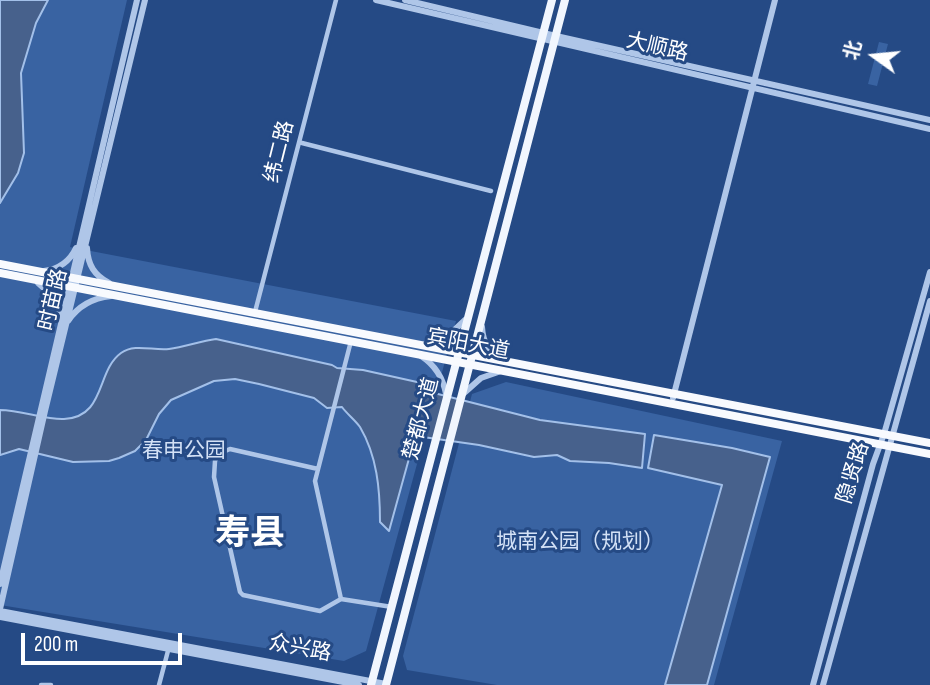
<!DOCTYPE html>
<html>
<head>
<meta charset="utf-8">
<style>
  body { margin:0 }
  #map { position:relative; width:930px; height:685px; overflow:hidden; background:#254a85; font-family:"Sofia Sans Condensed","Noto Sans SC",sans-serif }
  canvas { display:block }
  .north { position:absolute; left:839px; top:21px; width:70px; height:70px; -webkit-text-stroke:5px #254a85; paint-order:stroke; rotate:285deg; font-size:19px; font-weight:700; line-height:28px; text-align:center; color:#fff }
  .north::after { content:''; display:block; margin:auto; width:24px; height:32px; background:#fff; clip-path:polygon(50% 0,100% 100%,50% 72%,0 100%) }
  .scale { position:absolute; left:21px; top:633px; width:161px; height:32px; box-sizing:border-box; border:4px solid #fff; border-top:0; padding-left:9px; font-size:21px; line-height:24px; white-space:nowrap; color:#fff; -webkit-text-stroke:5px #254a85; paint-order:stroke }
</style>
</head>
<body>
<div id="map">
<canvas width="930" height="685"></canvas>
<div class="north">北</div>
<div class="scale">200 m</div>
</div>
<script>
const context = document.querySelector('canvas').getContext('2d');
context.lineJoin = 'round';
function fill(path, color) { context.fillStyle = color; context.fill(path, 'evenodd'); }
function strokePath(path, color, width, dash) { context.strokeStyle = color; context.lineWidth = width; context.lineCap = dash ? 'butt' : 'round'; context.setLineDash(dash || []); context.stroke(path); }
function label(font, color, halo, rows, align = 'center') {
  context.font = font + ' "Sofia Sans Condensed","Noto Sans SC",sans-serif'; context.lineWidth = 6; context.setLineDash([]); context.textBaseline = 'middle'; context.strokeStyle = halo; context.fillStyle = color; for (const [text, x, y, turn = 0] of rows) {
    context.save(); context.translate(x, y); context.rotate((+turn || 0) * Math.PI / 180); context.textAlign = isNaN(turn) ? turn : align; if (halo) context.strokeText(text, 0, 0); context.fillText(text, 0, 0); context.restore();
  }
}
fill(new Path2D(`
  M0,0H127L70,247L456,321L366,651L344,661L0,605Z
  M879,42L888,44L877,86L868,84Z
  M506,382L782,441L714,685H497L407,670L403,656L472,394Z`), '#3963a2');
const water = new Path2D(`
  M0,0H48L36,23L21,73L24,153L18,173L0,203Z
  M216,339L332,365L337,368L363,370L417,382L438,394L540,420L645,434L642,468L609,463L570,461L557,455L534,457L479,445L423,437L413,444L389,531L380,522C380,489 377,456 360,427C355,420 347,414 342,407L327,408L314,398L259,384L235,379L214,381L171,400L159,414L146,440L135,451L119,458L109,461L73,462L19,449L0,455V410C21,410 46,420 64,419C106,417 96,371 121,353C135,343 153,351 169,349C185,347 200,341 216,339Z
  M654,435L732,448L770,457L707,685H665L722,485L648,468Z`);
fill(water, '#47618c');
strokePath(water, '#a3c0e9', 2);
strokePath(new Path2D(`
  M302,143L491,191
  M255,312L336,0
  M351,341L315,481L341,599L392,607
  M318,469L230,449L218,454L215,461L214,477L240,592L243,595L320,611L341,599
  M41,685H51
  M159,685L169,647`), '#afc6e8', 4.5);
strokePath(new Path2D(`
  M376,0L930,129
  M405,0L556,36L930,120
  M87,248C88,265 94,275 109,283
  M44,271C59,269 70,261 76,248
  M38,283L55,298L60,312
  M68,321C78,306 93,298 111,296
  M482,327C483,344 489,351 503,359
  M429,345L445,339L465,320
  M421,356C435,365 443,378 446,394
  M463,394L481,378L501,371
  M673,398L775,0
  M0,584L137,0
  M0,609L45,411L145,0
  M0,611L386,684
  M0,617L359,685
  M813,685L873,464L884,434L930,272
  M823,685L930,301`), '#afc6e8', 6);
strokePath(new Path2D(`
  M371,685L552,0
  M386,685L565,0`), '#f1f6fe', 8);
strokePath(new Path2D(`
  M0,264L930,443
  M0,273L930,454`), '#f8fafe', 8);
label('21px', '#fff', '#254a85', [
  ["大顺路",657,48,13],
  ["纬二路",280,152,-76],
  ["时苗路",54,300,-77],
  ["宾阳大道",468,345,11],
  ["楚都大道",422,419,-75],
  ["隐贤路",854,473,-73],
  ["众兴路",300,649,11]
]);
label('21px', '#d3e1f6', '#254a85', [
  ["春申公园",184,452],
  ["城南公园（规划）",580,543]
]);
label('bold 35px', '#fff', '#254a85', [
  ["寿县",250,535]
]);
</script>
</body>
</html>
